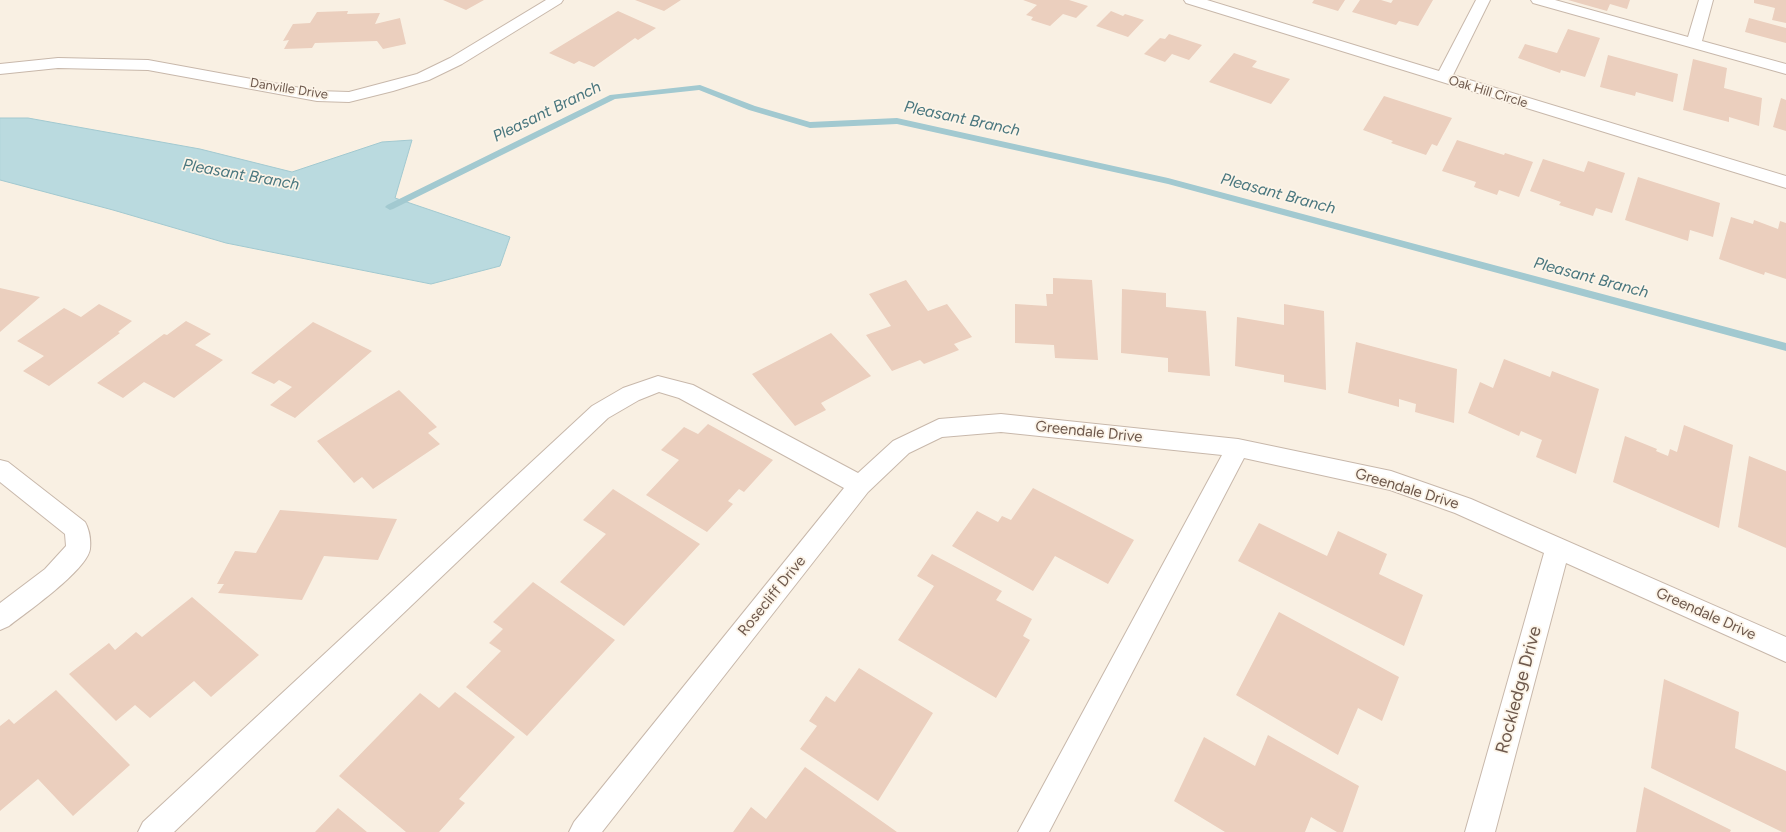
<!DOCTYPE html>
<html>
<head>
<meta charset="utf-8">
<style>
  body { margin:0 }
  canvas { display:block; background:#f9f0e3 }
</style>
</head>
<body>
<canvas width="1786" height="832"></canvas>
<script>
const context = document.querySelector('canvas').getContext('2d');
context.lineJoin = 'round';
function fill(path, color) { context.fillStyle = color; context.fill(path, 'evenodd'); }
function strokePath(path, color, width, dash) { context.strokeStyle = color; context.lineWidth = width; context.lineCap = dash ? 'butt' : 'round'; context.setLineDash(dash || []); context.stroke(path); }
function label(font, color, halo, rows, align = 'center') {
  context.font = font + ' Figtree,sans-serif'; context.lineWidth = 3.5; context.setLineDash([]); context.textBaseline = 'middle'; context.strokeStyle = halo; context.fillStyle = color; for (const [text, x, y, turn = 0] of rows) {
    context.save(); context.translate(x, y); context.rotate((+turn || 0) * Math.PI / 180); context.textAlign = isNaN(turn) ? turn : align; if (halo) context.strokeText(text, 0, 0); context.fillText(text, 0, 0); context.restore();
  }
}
const water = new Path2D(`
  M0,118H28L200,149L292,172L382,142L412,140L395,198L510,237L500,266L431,284L226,243L113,210L0,180Z`);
fill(water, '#badadf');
strokePath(water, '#a2c9d0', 1);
fill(new Path2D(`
  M700,85L755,106L810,122L897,118L1168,178L1786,343V351L1168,184L897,124L810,128L749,110L699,90L615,99L393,209L390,210L385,207L387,205L610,95Z`), '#a2c9d0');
fill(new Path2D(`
  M443,0H484L466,10Z
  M635,0H681L664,11Z
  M1023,0H1069L1088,6L1076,18L1063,14L1050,26L1031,20L1033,17L1026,15L1037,5Z
  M1314,0H1345L1338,11L1312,3Z
  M1360,0H1381L1391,3L1393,0H1433L1418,26L1399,21L1396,25L1352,12Z
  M1568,0H1630L1627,9L1610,4L1607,11Z
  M1754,0H1786V23L1772,20L1775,8L1754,3Z
  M348,11L347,14L380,13L375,24L400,18L406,44L383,49L377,41L315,43L312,48L284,49L289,40L283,41L293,24L310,23L317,12Z
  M618,11L656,28L638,40L635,38L594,67L579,61L574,64L549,53Z
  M1111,11L1123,16L1125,14L1144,20L1128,37L1096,26Z
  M1749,18L1786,28V43L1745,32Z
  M1568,29L1600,38L1585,77L1561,70L1560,73L1518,58L1525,44L1557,53Z
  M1169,34L1202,45L1189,60L1172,54L1165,62L1144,54L1160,38L1165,39Z
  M1234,53L1257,61L1252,67L1290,79L1271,104L1209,82Z
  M1608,55L1678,74L1673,102L1636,92L1635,96L1600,87Z
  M1693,59L1727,68L1724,88L1762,98L1759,126L1729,117V122L1683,110Z
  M1384,96L1452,118L1437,146L1432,144L1426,155L1391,143L1393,141L1363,130Z
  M1781,98L1786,100V131L1773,127Z
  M1457,140L1504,155L1505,153L1533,162L1519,197L1499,190L1497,195L1474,187L1476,182L1442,171Z
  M1543,159L1584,172L1588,161L1625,173L1612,213L1596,208L1593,216L1559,205L1561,202L1530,191Z
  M1638,177L1720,203L1713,237L1690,230L1688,241L1625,220Z
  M1731,217L1753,224L1754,220L1778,229L1780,221L1786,223V279L1765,272L1764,275L1719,259Z
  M1053,278L1092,280L1098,360L1055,358L1054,345L1015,343V304L1047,306L1046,294H1053Z
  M906,280L928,311L947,304L972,337L954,344L959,350L924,364L920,360L892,371L866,335L891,326L869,294Z
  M0,288L40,297L0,332Z
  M1122,289L1166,293V307L1206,311L1210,376L1168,372V358L1121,353Z
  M99,304L132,321L118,332L120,333L49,386L23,371L44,356L17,341L64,308L81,317Z
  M1284,304L1324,311L1326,390L1284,382V375L1235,366L1237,317L1284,325Z
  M186,321L211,334L195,345L223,360L174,398L144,382L123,398L97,383L164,334L167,335Z
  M313,322L372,351L295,418L270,405L292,387L279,380L274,384L251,373Z
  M831,333L871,376L821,403L826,410L795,426L752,374Z
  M1356,342L1457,369L1454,423L1415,412L1416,404L1399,399V407L1348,393Z
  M1504,359L1550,377L1552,371L1599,389L1576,474L1536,457L1542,440L1521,431L1519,436L1468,413L1480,382L1493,388Z
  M399,390L437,427L428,433L440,444L373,489L362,477L354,483L317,441Z
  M708,424L773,460L744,492L739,489L728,501L733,504L707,532L646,495L679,460L661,450L684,427L698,434Z
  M1684,425L1733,445L1719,528L1613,482L1625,436L1657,449L1656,451L1668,456L1670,449L1677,452Z
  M1749,456L1786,471V548L1738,527Z
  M1033,488L1134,540L1108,584L1055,556L1033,591L952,546L977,511L998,522L1002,516L1011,520Z
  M613,489L700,544L624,626L560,582L606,534L583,520Z
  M280,510L397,519L378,560L324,556L302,600L218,593L224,584H217L235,551L256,553Z
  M1259,523L1327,556L1338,531L1387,554L1379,574L1423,595L1404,646L1238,561Z
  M932,554L1002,591L996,600L1032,619L1023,636L1030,640L996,698L898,640L934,586L917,576Z
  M533,582L615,640L527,736L466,687L501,651L489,643L503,629L493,622Z
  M192,597L259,655L211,697L194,681L150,718L135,705L116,721L69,674L109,643L115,650L136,632L142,637Z
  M1279,612L1399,677L1382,721L1358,708L1338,755L1236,695Z
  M859,668L933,713L878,801L800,749L817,726L809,721L826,696L835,702Z
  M1664,679L1739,712L1735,748L1786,771V832H1782L1651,768Z
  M56,690L130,765L73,816L38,779L0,811V726L9,719L14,724Z
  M455,692L515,737L459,799L465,803L439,832H406L339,776L420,693L439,708Z
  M1268,735L1359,786L1343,832H1337L1311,817L1305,832H1225L1174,801L1204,737L1255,766Z
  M805,767L897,832H733L751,807L766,819Z
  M1644,787L1731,830L1730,832H1636Z
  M338,808L367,832H315Z`), '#ebcfbe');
const minor = new Path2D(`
  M546,0H563L561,3L462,64L429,80L393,91L349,102L317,101L148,70L58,68L0,74V64L58,58L148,60L317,91L349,92L417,74L450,58Z
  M1184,0H1207L1439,71L1476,0H1490L1453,75L1786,176V188L1186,3Z
  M1531,0H1555L1688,37L1699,0H1713L1702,41L1786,64V74L1533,3Z
  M658,376L693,385L858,473L893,441L939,419L1001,414L1238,439L1391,471L1471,499L1786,637V662L1566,563L1495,832H1465L1544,553L1455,513L1390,490L1244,458L1049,832H1018L1222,455L1001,432L942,437L909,453L868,492L602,832H569L574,822L844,488L679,398L659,392L639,400L608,418L174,832H138L143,822L592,406L623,388Z
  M0,460L8,462L85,522C89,529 91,540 90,549C87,570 27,612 9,626L0,630V603L45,569L66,546L65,534L0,482Z`);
strokePath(minor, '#c8b8ab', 2);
fill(minor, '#fff');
label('13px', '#6d584c', '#fcf4e8', [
  ["Danville Drive",289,89,9],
  ["Oak Hill Circle",1488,92,17]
]);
label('15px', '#6d584c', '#fcf4e8', [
  ["Greendale Drive",1089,432,6],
  ["Greendale Drive",1407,489,17],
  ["Rosecliff Drive",772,596,-51],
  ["Greendale Drive",1706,614,24]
]);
label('italic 16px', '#49767e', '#fcf4e8', [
  ["Pleasant Branch",547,112,-26],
  ["Pleasant Branch",962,119,12],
  ["Pleasant Branch",241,175,10],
  ["Pleasant Branch",1278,194,15],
  ["Pleasant Branch",1591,278,15]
]);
label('18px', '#6d584c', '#fcf4e8', [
  ["Rockledge Drive",1519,690,-75]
]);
</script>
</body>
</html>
